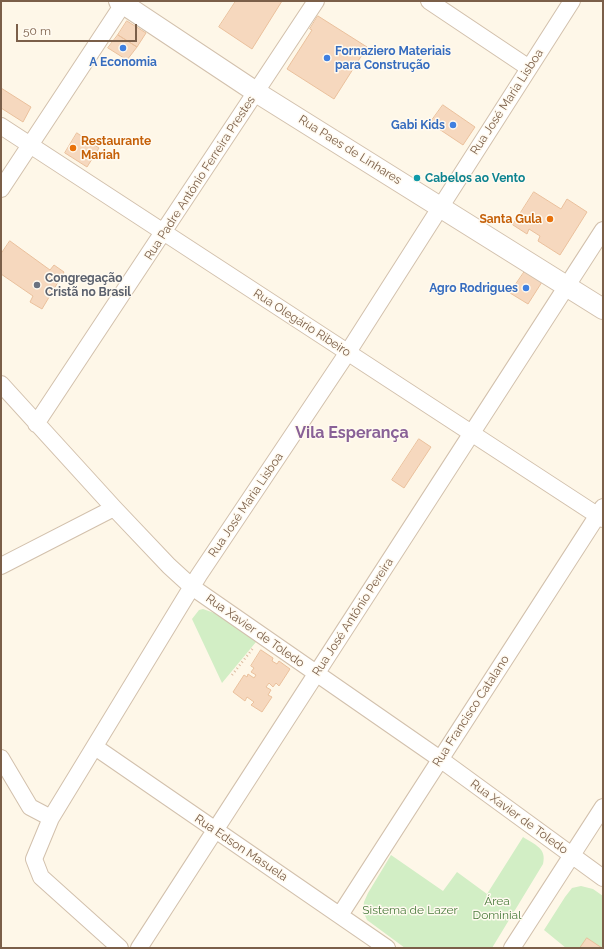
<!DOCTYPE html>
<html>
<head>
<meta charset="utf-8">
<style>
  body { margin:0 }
  #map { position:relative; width:604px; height:949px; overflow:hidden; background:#fef7e8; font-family:Raleway,sans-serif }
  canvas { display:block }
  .frame { position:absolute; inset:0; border:2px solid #7b5f49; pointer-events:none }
  .scale { position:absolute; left:16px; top:24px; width:121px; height:18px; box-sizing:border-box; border:2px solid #7b5f49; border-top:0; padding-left:5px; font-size:12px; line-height:14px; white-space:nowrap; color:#7b5f49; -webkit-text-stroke:3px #fffaf0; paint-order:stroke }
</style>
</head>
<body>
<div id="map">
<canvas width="604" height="949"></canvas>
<div class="frame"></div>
<div class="scale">50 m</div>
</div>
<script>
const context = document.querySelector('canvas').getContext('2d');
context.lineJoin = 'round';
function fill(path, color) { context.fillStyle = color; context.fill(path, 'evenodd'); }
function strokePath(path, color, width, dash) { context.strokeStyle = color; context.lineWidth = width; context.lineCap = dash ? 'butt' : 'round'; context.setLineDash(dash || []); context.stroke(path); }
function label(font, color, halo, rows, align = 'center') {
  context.font = font + ' Raleway,sans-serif'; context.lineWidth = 3; context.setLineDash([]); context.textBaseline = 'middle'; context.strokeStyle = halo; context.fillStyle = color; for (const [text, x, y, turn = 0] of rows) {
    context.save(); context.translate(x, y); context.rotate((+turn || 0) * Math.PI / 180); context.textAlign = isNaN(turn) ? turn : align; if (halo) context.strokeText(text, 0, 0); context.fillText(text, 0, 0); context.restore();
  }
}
fill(new Path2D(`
  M203,609L217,614L256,642L222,683L192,619L199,610Z
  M523,837C535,845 547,848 543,864L492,948H405L367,920L363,911L364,902L368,893L391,855L443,891L457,872L487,894Z
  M581,886L593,889L603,896V948H566L544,930L565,897L572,888Z`), '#d2eec5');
const building = new Path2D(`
  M236,1H282L252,49L219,27Z
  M318,16L367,47L334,99L287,69L312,30L310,29Z
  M127,21L146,33L137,47L118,35Z
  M118,35L137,47L127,60L108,48Z
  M1,88L31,107L23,122L1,108Z
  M443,105L475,127L463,145L430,123Z
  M77,133L99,148L87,167L65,153Z
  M534,192L561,209L567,199L587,212L560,255L538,241L540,236L529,229L527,234L513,225Z
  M10,241L50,270L54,265L64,272L42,309L30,302L33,296L1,274V254Z
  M525,271L542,282L528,304L510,293Z
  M419,439L431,447L404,488L392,480Z
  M261,650L273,658L272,661L277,664L279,661L290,669L279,686L276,683L273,687L269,683L266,687L271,690L268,695L272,697L262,712L251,705L254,702L247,697L245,701L233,692L244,675L247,677L248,674L254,678L256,675L251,672L254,668L251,666Z
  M587,938L602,948H580Z`);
fill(building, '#f6d8be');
strokePath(building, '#eac09c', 1);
const minor = new Path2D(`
  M429,1L529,68
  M1,126L603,519
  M1,189L125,1
  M1,384L114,508L169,566L192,587L440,759L603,878
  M36,424L316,1
  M1,566L114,508
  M95,747L387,948
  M1,758L30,807L51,818
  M340,915L603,507
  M120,948L41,877L34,859L51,818L199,575L348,352L572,1
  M139,948L603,230
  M512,948L603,807`);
const tertiary = new Path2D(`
  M119,1L256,92L603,309`);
strokePath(minor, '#d2c0ac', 18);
strokePath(tertiary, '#d2c0ac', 22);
strokePath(new Path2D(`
  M232,675L254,647`), '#dcbba0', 2.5, [1, 3]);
strokePath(minor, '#fff', 16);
strokePath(tertiary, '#fff', 20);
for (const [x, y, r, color] of [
  [123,48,4,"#3f7fe0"],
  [327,58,4,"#3f7fe0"],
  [453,125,4,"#3f7fe0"],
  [73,148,4,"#e8710a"],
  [417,178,4,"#0f9aa8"],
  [550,219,4,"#e8710a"],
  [37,285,4,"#6b7280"],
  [526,288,4,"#3f7fe0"]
]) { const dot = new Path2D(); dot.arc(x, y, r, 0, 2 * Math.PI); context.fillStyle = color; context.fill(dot); strokePath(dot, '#fffaf0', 1.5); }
label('bold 12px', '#366cbe', '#fffaf0', [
  ["Fornaziero Materiais",335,51,"left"],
  ["para Construção",335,65,"left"],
  ["A Economia",123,62,"center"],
  ["Gabi Kids",445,125],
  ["Agro Rodrigues",518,288]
], 'right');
label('12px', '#7b5f49', '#fffaf0', [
  ["Rua José Maria Lisboa",507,102,-57],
  ["Rua Paes de Linhares",350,150,32],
  ["Rua Padre Antônio Ferreira Prestes",200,178,-57],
  ["Rua Olegário Ribeiro",302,323,33],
  ["Rua José Maria Lisboa",246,505,-56],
  ["Rua José Antônio Pereira",353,617,-57],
  ["Rua Xavier de Toledo",255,631,35],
  ["Rua Francisco Catalano",471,711,-57],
  ["Rua Xavier de Toledo",519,817,36],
  ["Rua Edson Masuela",241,848,34]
]);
label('bold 12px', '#c56008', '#fffaf0', [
  ["Restaurante",81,141],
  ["Mariah",81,155],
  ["Santa Gula",542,219,"right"]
], 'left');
label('bold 12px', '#0d838f', '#fffaf0', [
  ["Cabelos ao Vento",425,178]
], 'left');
label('bold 12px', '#5b616d', '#fffaf0', [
  ["Congregação",45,278],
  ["Cristã no Brasil",45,292]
], 'left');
label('12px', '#4b7c3d', '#fffaf0', [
  ["Área",497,901],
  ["Dominial",497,915],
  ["Sistema de Lazer",410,910]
]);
label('bold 16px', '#896197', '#fffaf0', [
  ["Vila Esperança",352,433]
]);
</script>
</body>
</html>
